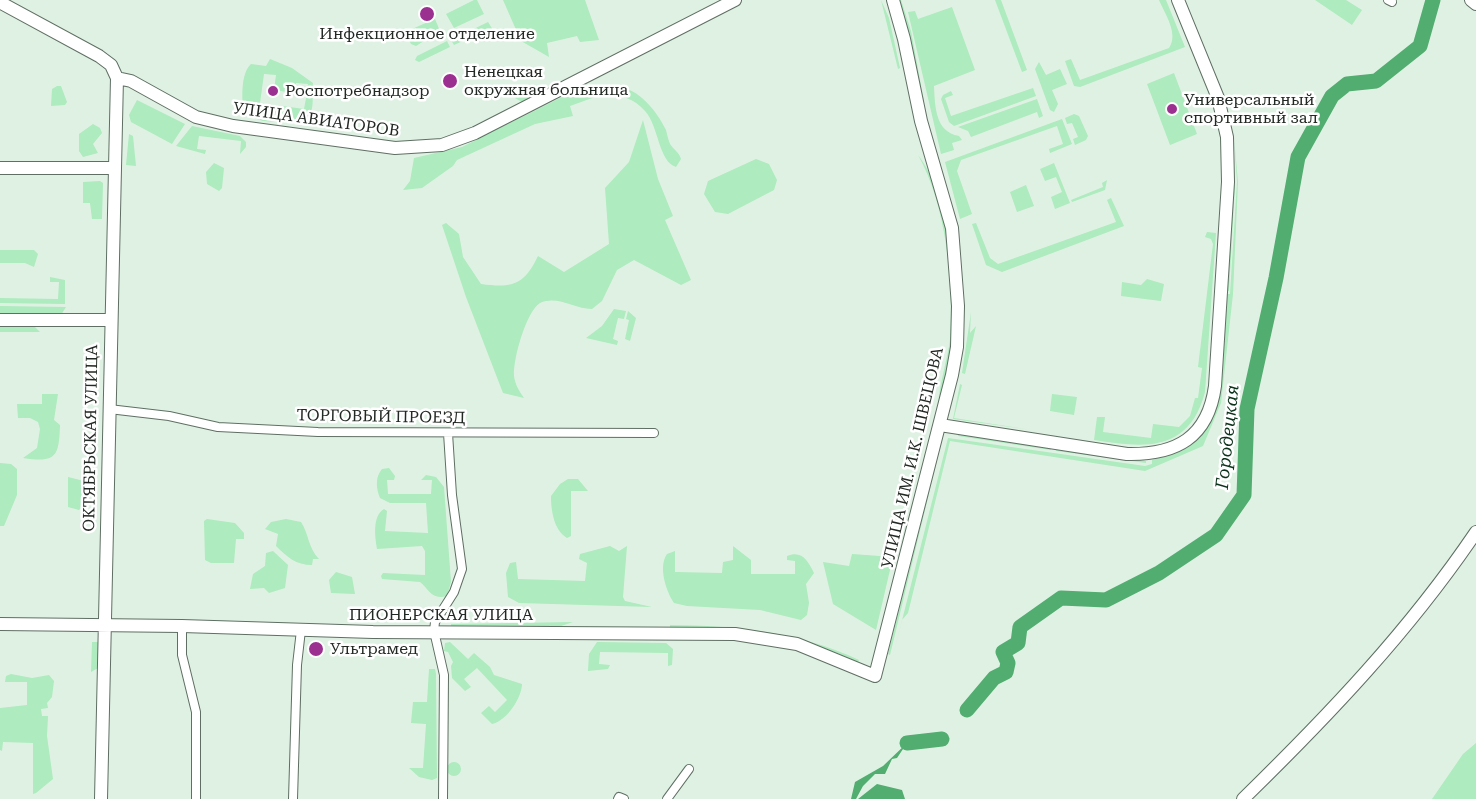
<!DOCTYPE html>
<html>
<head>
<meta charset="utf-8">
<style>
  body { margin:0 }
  canvas { display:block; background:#dff1e3 }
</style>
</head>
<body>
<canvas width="1476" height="799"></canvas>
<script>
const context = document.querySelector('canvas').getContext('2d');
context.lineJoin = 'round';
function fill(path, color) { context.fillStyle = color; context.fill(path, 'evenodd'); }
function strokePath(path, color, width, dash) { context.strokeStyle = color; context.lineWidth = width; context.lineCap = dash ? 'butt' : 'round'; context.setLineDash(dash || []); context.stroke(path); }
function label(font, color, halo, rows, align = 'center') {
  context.font = font + ' "Roboto Serif",serif'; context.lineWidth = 5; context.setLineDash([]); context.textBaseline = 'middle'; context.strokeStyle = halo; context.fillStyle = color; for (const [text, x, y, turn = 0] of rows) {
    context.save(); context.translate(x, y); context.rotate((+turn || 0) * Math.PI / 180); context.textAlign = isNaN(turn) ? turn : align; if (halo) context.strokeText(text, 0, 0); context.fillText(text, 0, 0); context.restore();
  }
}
fill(new Path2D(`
  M474,0H477L484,14L454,28L446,14Z
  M503,0H585L599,40L580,42L577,36L547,43L549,57L521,41Z
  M881,0L889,18L900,68L898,69Z
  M899,0H901L911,31L924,101H922Z
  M995,0H1001L1027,70L1022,72Z
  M1159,0H1166L1185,47L1080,87L1074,86L1065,61L1071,59L1080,80L1169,48C1179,34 1165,14 1159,0Z
  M1315,0H1346L1362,10L1352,25Z
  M952,7L975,70L934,86C935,106 935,132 959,136L962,140L952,143L954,150L941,154L908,12L915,11L918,19Z
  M435,19L440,31L416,46L411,44L405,32Z
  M488,22L495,33L478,41L474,36L454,45L451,40Z
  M447,41L450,47L419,62L415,60L417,56Z
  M270,59L292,68L313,83L312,90H307L308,84L296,83L294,93L274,90L276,75L264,74L260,103L304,109L307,93H312C314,104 312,118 302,124L263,121L244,115C242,101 240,74 251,64L266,66Z
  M1039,62L1046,75L1060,69L1067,84L1052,90L1058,104L1054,112L1050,110L1035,69Z
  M1174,73L1197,134L1170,145L1147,84Z
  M57,86H61L67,102L65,105L51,106L52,89Z
  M535,87L534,97L522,102L515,98Z
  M582,87L592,91L595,97L570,106L573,116L535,124L457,160L453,166L422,188L403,190L410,181L414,158L462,147Z
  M618,87C638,88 657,111 666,130C667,134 668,139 670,144C674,150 679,152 681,159L676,167C658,161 659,126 645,111C634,98 622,97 608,91Z
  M1033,88L1036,96L954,126L949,122L941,99L943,95L951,91L953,95L945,98L951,116Z
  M1037,99L1043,116L1039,118L1037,112L971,137L968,131L958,127Z
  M137,100L185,124L172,144L131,122L129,115Z
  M1074,114L1079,116L1088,136L1086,140L1075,145L1073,139L1078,137L1072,123L1067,124L1065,118Z
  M1062,119L1072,144L1050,153L1049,149L1063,144L1057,126L961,160L957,171L972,214L960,219L945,162Z
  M643,120L658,179L673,216L665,220L691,280L681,285L634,260L617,270L602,301L592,309C574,309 558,295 540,303C526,312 513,359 514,376C515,384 519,391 524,398L503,393L466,297L442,225L446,223L459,234L463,257L481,284C511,288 524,286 538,256L564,272L609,244L605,188L629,162Z
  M93,124L100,128L102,133L93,144L98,153L83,157L79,151V134Z
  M192,126L240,136L246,142V147L240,154L241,141L199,136L197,149L206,150L205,154L176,146Z
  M129,134L133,136L136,166L126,165Z
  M1234,138L1238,182L1233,294L1221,403L1203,446L1145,471L950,441L908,613L902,620L889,672L948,438L1145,466L1152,464V460C1234,441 1222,360 1226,294H1230L1237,182Z
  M918,155C952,198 955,293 951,347C950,367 944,386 939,405C936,398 949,353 950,339C954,283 946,204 918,155Z
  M756,159L769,164L777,180L774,190L728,214L715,212L704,194L708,181Z
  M214,163L224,168L222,188L219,191L207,184L206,172Z
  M1054,163L1070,203L1055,209L1051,197L1062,192L1056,177L1045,181L1040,169Z
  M1107,180L1105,190L1072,202L1071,200L1103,187L1102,183Z
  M100,181L103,183L102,219H92L90,203H83V182Z
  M1026,185L1034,206L1017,212L1010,192Z
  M1233,185H1235L1229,291H1226Z
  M1111,198L1124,226L1002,272L986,265L972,224L976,223L990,258L998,264L1116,222L1107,200Z
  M1207,232L1216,233L1205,392C1189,453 1144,448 1094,440L1097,417H1105L1103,432L1151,438L1153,424L1179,427L1190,416L1195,398H1198L1202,368L1198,367L1213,244L1211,239L1205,237Z
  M34,250L38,254L34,267L25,263H0V250Z
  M50,277L65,280V304L0,303V298L58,299L59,282H50Z
  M1147,279L1164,284L1161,301L1121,296L1122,282L1141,285Z
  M0,306L66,307L61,315H0Z
  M614,309L626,311L624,319L618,318L613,339L618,341L617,345L586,338L602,326Z
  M628,311L636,318L630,341L625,339L629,320L626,319Z
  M971,312L970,333L976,326L965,374L962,373Z
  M0,327H35L40,332H0Z
  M960,384L962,385L954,418L1032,430L953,419Z
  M42,394H58L54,420L60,425C59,457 56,463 23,458L37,448L40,429L38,422L30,418H18L17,404H42Z
  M1052,394L1077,397L1074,415L1050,411Z
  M958,434L1051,447V450L958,436Z
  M940,448L890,655L888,654Z
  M1056,448L1146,461V463L1056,451Z
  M0,463L11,464L17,469V495L4,526H0Z
  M389,468L395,476L394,480H387L388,494H431L432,480H421L426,475L436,477L444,487L451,582L447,596C431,600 430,590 420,582L382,579L381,576L383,573L425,575V551L422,546L377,549C375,537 372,516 384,509L387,511L385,531L428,533L426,503H390L380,498C376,488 375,477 382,469Z
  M68,477L88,482V490L83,496L82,507L79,510L68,507Z
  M568,479H578L588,491H571V536L567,538C554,530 551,511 551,496L560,484Z
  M207,519L235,523L244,533V539H236L234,563H211L205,560L204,521Z
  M286,519L301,522C309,534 308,548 319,559H313L312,565C296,565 287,557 276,546L278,534L265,529L271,522Z
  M610,546L619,551L627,546L623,597L625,601L652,607L519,603L508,597L506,573L510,563L516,562L518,579L585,581L587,563L579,559L580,554Z
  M733,546L751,560V574H795V561L787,560V556C802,550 808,561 814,573L806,584L809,603L807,615L801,620L760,610L687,606L674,603C666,591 658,567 667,554L675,551V572L722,573L723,562L733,560Z
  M273,551L288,565L285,588L269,593L264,588L250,589L253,574L265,566L266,553Z
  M852,554L893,557L876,630L833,604L823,562L849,566Z
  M336,572L352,577L355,594L331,593L329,580Z
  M573,622L558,627H451V624Z
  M670,625C737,626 797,631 859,660L858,662C794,632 739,630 670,628Z
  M92,642H98V668L91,672Z
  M450,642L468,659L474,653L490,667L494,675L522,684C522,697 507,721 492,724L481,713L489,706L495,712L507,700L477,668L464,679L471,687L465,691L452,678L451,666L453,662L448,652L444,651L445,643Z
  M597,642L666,643L673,649L672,665L668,666V653L600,652L599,664L610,665L608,669L588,671L589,654Z
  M429,669H435L436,674L437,778L432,780L419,777L409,768H423L426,724L411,723L413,702H427Z
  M11,674L32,678L49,675L54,681L52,697L47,703L48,708L41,709L42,716H48L47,736L53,779L36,793L33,794V743L3,742L2,751L0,750V708L27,705V682H5L6,676Z
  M1476,743V799H1432L1463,754Z
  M447 769a7 7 0 1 1 14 0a7 7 0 1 1-14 0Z`), '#aeebbe');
fill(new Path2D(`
  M907,743L897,758L892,759L885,774H875L863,786L856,799H851L855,782L883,766Z
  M877,784L902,790L905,799H858Z`), '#52ad70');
strokePath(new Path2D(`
  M967,710L994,678L1006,672L1008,663L1003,652L1018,643L1020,627L1061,598L1106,600L1159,573L1216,535L1244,495L1247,409L1276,278L1298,157L1332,96L1347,84L1376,81L1420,46L1433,0
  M907,743L942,739`), '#52ad70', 15);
const street = new Path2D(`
  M1388,0L1392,2
  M109,409L169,416L218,427L318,432L654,433
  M182,626V655L196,712V799
  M293,799L297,665L301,630
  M443,799L444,675L434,631L435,622L454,592L462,569L452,495L448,433
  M618,799L619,797L624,799
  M667,799L689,769`);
const secondary = new Path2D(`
  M1471,0L1476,4
  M3,4L99,56L111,65L117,78L101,799
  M117,78L131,81L196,117L233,126L395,148L442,145L475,133L735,0
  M0,168H115
  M0,320H111
  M940,425L1127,454C1176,455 1208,438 1215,386L1228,182L1227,137L1218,98L1178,0
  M0,624L182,626L373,632L735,634L797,644L875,676L952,375L957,347L958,306L952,228L921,121L904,39L893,0
  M1243,799C1328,716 1409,631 1476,532`);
strokePath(street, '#5f6f63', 10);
strokePath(secondary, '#5f6f63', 14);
strokePath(street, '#fff', 8);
strokePath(secondary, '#fff', 12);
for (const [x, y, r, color] of [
  [427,14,8,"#9c3091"],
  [450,81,8,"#9c3091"],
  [273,91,6,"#9c3091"],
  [1172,109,6,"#9c3091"],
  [316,649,8,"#9c3091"]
]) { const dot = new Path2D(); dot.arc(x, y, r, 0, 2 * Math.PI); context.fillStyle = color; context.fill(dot); strokePath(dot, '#fff', 2); }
label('16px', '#222823', '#fff', [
  ["Инфекционное отделение",427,34,"center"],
  ["Ненецкая",464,72],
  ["окружная больница",464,90],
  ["Роспотребнадзор",285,91],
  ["Универсальный",1184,100],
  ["спортивный зал",1184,118],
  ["Ультрамед",330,649]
], 'left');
label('16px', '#222823', '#fff', [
  ["УЛИЦА АВИАТОРОВ",316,120,8],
  ["ТОРГОВЫЙ ПРОЕЗД",381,417,1],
  ["ОКТЯБРЬСКАЯ УЛИЦА",91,438,-89],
  ["УЛИЦА ИМ. И.К. ШВЕЦОВА",913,458,-77],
  ["ПИОНЕРСКАЯ УЛИЦА",441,615]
]);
label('italic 18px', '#0c331b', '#fff', [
  ["Городецкая",1228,437,-84]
]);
</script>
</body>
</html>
